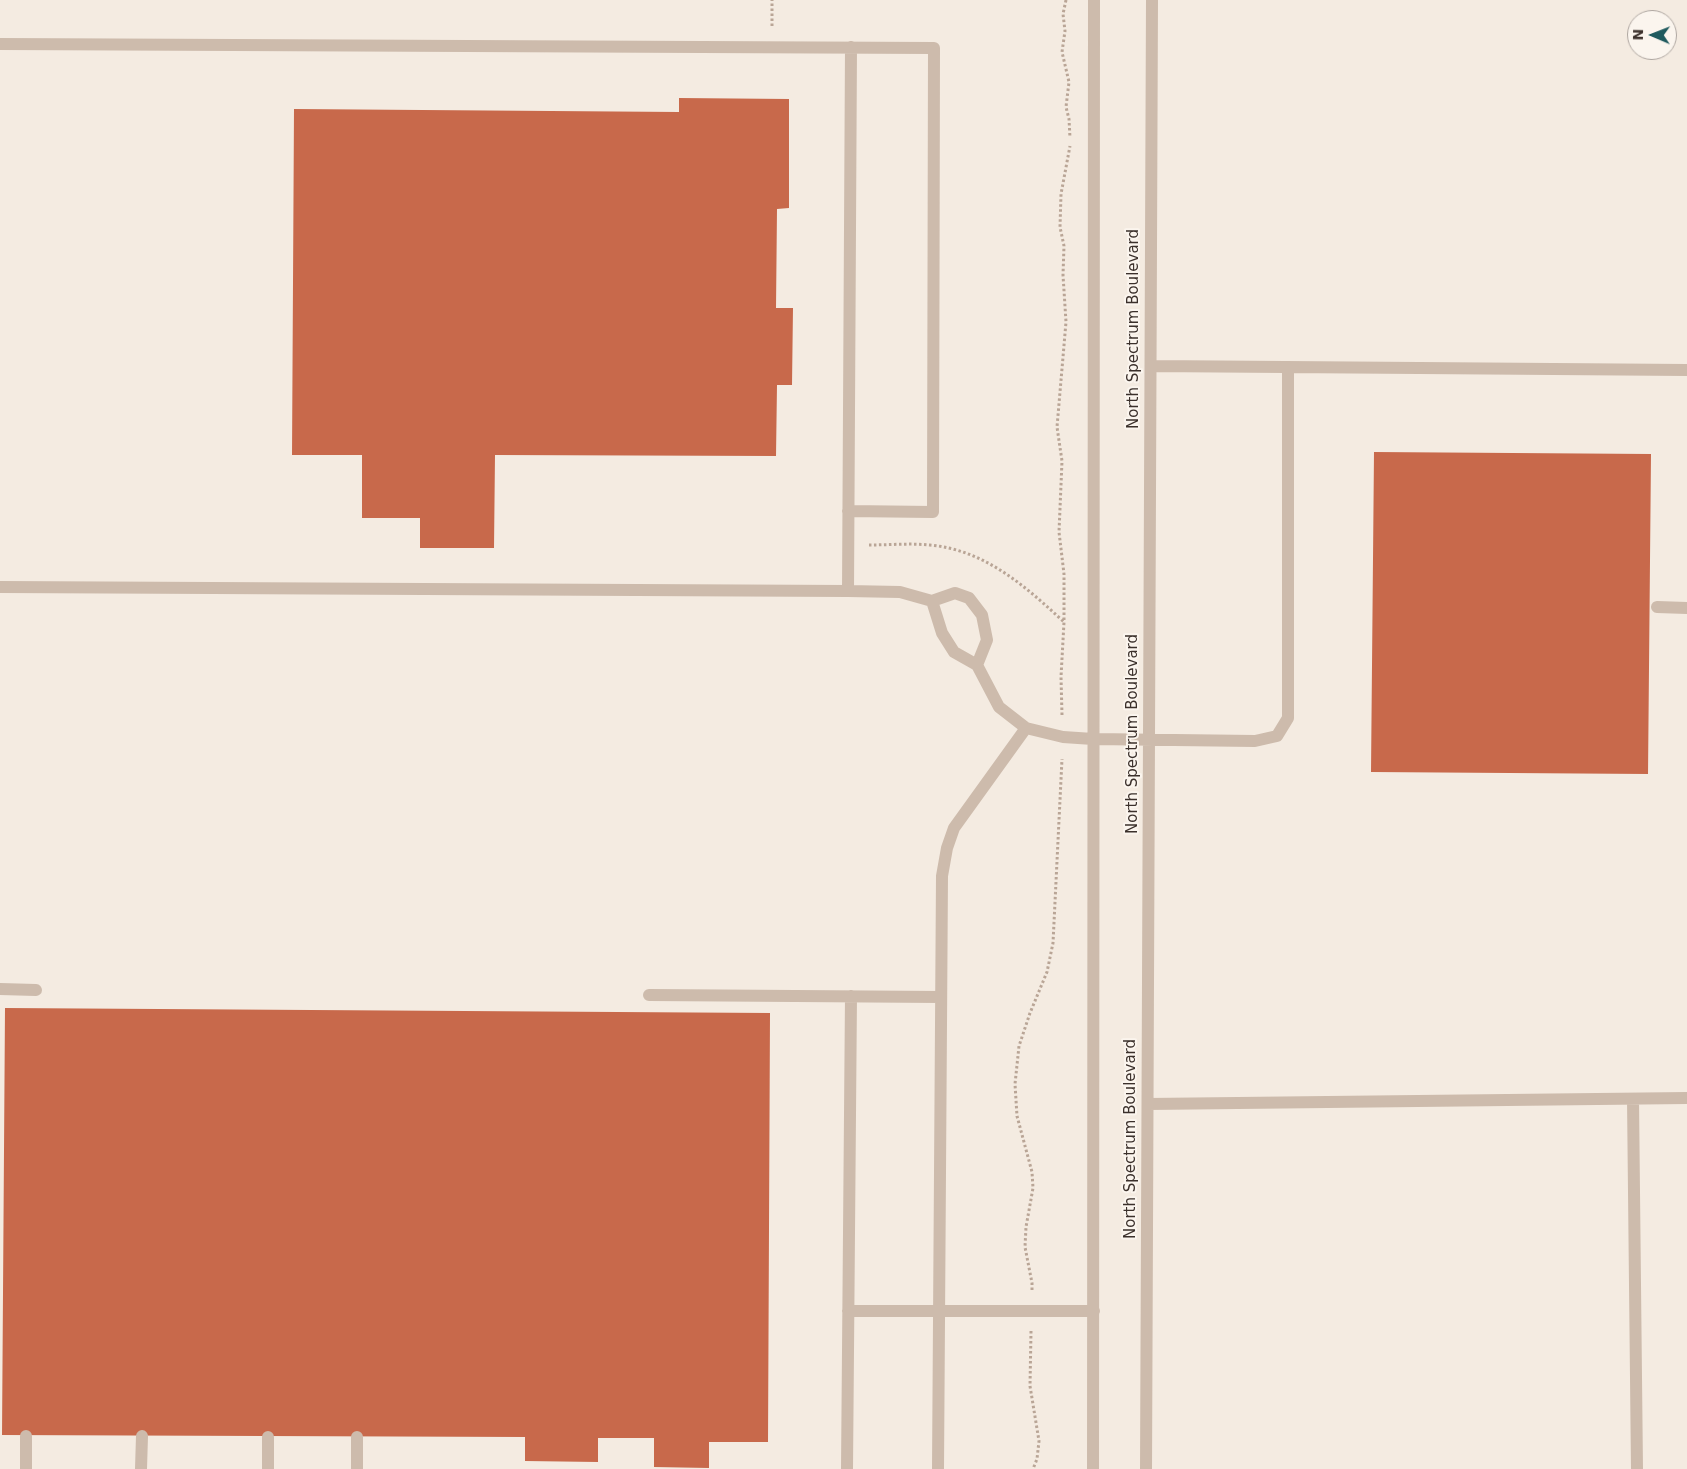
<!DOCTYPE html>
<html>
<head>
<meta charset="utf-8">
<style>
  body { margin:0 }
  #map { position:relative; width:1687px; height:1469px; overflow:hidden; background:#f4ebe1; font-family:"DejaVu Sans",sans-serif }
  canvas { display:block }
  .north { position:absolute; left:1627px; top:10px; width:50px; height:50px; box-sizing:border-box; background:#fbf5ee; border:1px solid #aea6a0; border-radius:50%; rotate:271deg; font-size:14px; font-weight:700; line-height:20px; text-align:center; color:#3b302b }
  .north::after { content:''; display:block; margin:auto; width:18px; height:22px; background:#1f5a5e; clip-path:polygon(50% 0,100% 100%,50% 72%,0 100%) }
</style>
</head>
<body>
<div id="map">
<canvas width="1687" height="1469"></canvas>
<div class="north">N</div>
</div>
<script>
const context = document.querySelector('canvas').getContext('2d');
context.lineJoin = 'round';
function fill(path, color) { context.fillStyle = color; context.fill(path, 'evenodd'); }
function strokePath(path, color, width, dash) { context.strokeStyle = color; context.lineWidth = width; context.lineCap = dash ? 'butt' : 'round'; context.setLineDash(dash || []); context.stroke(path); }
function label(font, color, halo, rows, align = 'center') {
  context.font = font + ' "DejaVu Sans",sans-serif'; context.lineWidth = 4; context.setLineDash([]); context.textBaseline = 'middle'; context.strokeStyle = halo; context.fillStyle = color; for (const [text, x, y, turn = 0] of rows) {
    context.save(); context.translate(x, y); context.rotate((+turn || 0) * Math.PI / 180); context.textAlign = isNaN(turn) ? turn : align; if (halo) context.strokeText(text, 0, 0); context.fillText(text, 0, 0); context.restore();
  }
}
fill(new Path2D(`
  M679,98L789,99V208L777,209L776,308H793L792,385H777L776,456L495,455L494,548H420V518H362V455H292L294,109L679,112Z
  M1374,452L1651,454L1648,774L1371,772Z
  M5,1008L770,1013L768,1442H709V1468L654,1467V1438H598V1462L525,1461V1437L2,1435Z`), '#c8694b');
strokePath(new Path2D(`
  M1066,0L1063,14L1065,31L1062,52L1069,82L1066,107L1069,119L1070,138
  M772,26V0
  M869,545C889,545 910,543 930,545C985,550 1025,586 1064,622
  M1062,715L1061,677L1064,622V574L1059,532L1062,461L1057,427L1066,322L1063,275L1064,246L1060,227L1061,194L1070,146
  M1032,1290V1283L1025,1247L1026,1227L1033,1188L1032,1172L1017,1116L1015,1084L1019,1046L1030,1013L1047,972L1053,943L1062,759
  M1031,1331L1030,1386L1039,1441L1037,1459L1033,1469`), '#b9a596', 3, [2.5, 2.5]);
strokePath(new Path2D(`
  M0,44L934,48L933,512L848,511
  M1151,366L1687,370
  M0,587L848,591L900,592L932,601
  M848,591L851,47
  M1657,607L1687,608
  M977,665L987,640L982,615L969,598L955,593L932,601L942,633L954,652L977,665L999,707L1026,728L1063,737L1093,739L1255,741L1277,736L1288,718V367
  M0,989L36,990
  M649,995L941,997
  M1633,1099L1637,1469
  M1148,1104L1687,1098
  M848,1311H1094
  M268,1437V1469
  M26,1469V1436
  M141,1469L142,1436
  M357,1469V1437
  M847,1469L851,996
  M938,1469L942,876L947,848L954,828L1026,728
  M1093,1469L1094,0
  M1146,1469L1152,0`), '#cdbbac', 12);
label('15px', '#3b302b', '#fbf5ee', [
  ["North Spectrum Boulevard",1134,329,-90],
  ["North Spectrum Boulevard",1133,734,-90],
  ["North Spectrum Boulevard",1131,1139,-90]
]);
</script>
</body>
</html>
